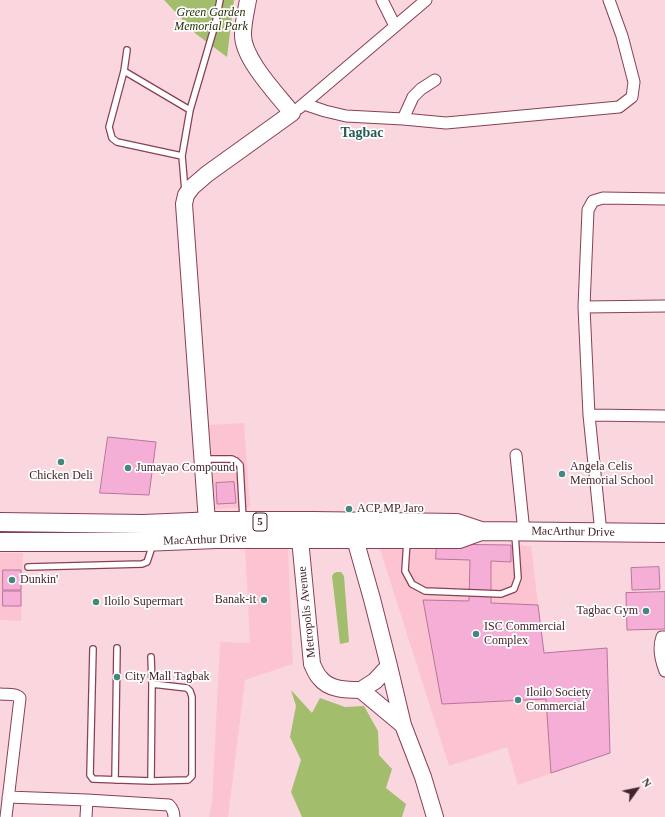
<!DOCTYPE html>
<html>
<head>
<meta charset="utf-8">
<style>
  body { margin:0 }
  #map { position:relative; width:665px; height:817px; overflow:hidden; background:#fad7de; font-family:"Times New Roman",serif }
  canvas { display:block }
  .north { position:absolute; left:617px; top:769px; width:40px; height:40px; -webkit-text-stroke:3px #fff; paint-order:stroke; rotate:57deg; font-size:11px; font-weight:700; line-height:16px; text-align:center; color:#43232b }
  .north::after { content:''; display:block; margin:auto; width:14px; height:18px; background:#43232b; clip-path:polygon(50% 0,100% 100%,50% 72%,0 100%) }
</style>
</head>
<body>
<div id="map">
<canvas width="665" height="817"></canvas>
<div class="north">N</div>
</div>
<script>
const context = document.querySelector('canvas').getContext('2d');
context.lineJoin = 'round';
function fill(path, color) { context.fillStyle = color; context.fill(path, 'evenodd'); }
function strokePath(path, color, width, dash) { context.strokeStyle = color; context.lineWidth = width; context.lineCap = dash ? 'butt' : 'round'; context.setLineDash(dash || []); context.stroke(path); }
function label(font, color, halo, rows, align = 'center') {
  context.font = font + ' "Times New Roman",serif'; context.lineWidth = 3.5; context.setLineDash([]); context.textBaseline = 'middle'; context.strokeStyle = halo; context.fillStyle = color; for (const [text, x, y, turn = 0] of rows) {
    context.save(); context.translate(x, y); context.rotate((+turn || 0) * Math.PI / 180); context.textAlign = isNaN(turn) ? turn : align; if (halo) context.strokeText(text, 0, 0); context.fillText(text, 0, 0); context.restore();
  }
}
fill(new Path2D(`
  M244,423L250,507L215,509L209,425Z
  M378,543L531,546L544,653L607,648L610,753L518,785L507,747L449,766Z
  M245,548H288L293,664L245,680L228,817H209L212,803L220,642L250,643Z
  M0,553H23L21,621L0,620Z`), '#fcc4d0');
fill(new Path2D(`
  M164,0H234L227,57L196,34Z
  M337,572H341L344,576L349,642L340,644L332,576L334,573Z
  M291,690L312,713L320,698L345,707L364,706L378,731L379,755L392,769L386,788L406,804L402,817H302L291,792L301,760L290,737L296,706Z`), '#a2bd6b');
const building = new Path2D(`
  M108,437L156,442L149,495L100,493Z
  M234,482L236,503L217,504L216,483Z
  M437,544L511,545V562L491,561V603L538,605L544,653L607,648L610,753L551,773L546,699L442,704L423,600L469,601L470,560L436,559Z
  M659,567L660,589L632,590L631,568Z
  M3,570H21V590H3Z
  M3,591H21V606H3Z
  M665,592V629L627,630L626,593Z`);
fill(building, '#f5afd7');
strokePath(building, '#b8749c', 1);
const lane = new Path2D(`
  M127,50L124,71L109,127L112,138L117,142L182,156
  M124,71L190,110
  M185,191L182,156L190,110L215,25L220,0
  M203,459H232L236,461L240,465L243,519
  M407,541L405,571L412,584L425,591L501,594L514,589L518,578L515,534
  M28,567L142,564L147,562L153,544
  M93,649L90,775L93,779L151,781L188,780L192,776V697L190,691L187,688L152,684
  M115,780L117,648
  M151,781L152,684L151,657`);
const street = new Path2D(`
  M382,0L395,26
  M304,104L325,111L346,116L403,119L446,123L619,107L632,97L634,82L622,36L609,0
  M299,108L426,0
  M403,119L413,97L421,89L435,80
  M584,307L665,306
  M589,415L665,416
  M516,455L524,532
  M601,533L589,415L584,307L588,210L593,201L603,198L665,199
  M665,637H662C658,648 661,661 665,671
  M0,694C7,695 16,693 20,698L6,817
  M8,797L87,800L169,805C173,809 174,812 174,817
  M86,817L87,800`);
const secondary = new Path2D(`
  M207,522L184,204L186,195L192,187L207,174L292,113C277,94 242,58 243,34C243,23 246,11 248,0
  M350,527L355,539L372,599L389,666L403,725L423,777L435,817
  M307,530L300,539L312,664C314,668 316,674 320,678C329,690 347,690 361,690L403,725
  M361,690L375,681L389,666`);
const primary = new Path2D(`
  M0,522L143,524L217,521H313L457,523L481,531L665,533
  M0,542H143L216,539H459L481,531`);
strokePath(lane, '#884054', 8);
strokePath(street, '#884054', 13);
strokePath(secondary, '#884054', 18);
strokePath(primary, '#884054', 20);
strokePath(lane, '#fff', 5.5);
strokePath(street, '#fff', 11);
strokePath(secondary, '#fff', 16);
strokePath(primary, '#fff', 18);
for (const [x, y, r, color] of [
  [61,462,4,"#43887f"],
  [128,468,4,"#43887f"],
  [562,474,4,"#43887f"],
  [349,509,4,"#43887f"],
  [12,580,4,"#43887f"],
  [264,600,4,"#43887f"],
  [96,602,4,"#43887f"],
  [646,611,4,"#43887f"],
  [476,634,4,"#43887f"],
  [117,677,4,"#43887f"],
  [518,700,4,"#43887f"]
]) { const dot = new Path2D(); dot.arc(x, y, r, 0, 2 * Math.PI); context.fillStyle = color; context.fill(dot); strokePath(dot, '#fff', 1.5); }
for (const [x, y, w] of [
  [260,522,14]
]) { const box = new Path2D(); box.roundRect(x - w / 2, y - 9, w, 18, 3); context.fillStyle = '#fff'; context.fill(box); strokePath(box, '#43232b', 1); }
label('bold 11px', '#43232b', null, [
  ["5",260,522]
]);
label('italic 12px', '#242f08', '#fff', [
  ["Green Garden",211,13],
  ["Memorial Park",211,27]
]);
label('12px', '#43232b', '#fff', [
  ["Angela Celis",570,467],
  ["Memorial School",570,481],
  ["Jumayao Compound",136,468],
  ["Chicken Deli",61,476,"center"],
  ["ACP MP Jaro",357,509],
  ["Dunkin'",20,580],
  ["Banak-it",256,600,"right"],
  ["Iloilo Supermart",104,602],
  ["Tagbac Gym",638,611,"right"],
  ["ISC Commercial",484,627],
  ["Complex",484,641],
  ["City Mall Tagbak",125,677],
  ["Iloilo Society",526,693],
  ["Commercial",526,707]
], 'left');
label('12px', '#43232b', '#fff', [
  ["MacArthur Drive",573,532,1],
  ["MacArthur Drive",205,540,-2],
  ["Metropolis Avenue",307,612,-96]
]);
label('bold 14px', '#235b54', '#fff', [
  ["Tagbac",362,133]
]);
</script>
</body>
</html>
